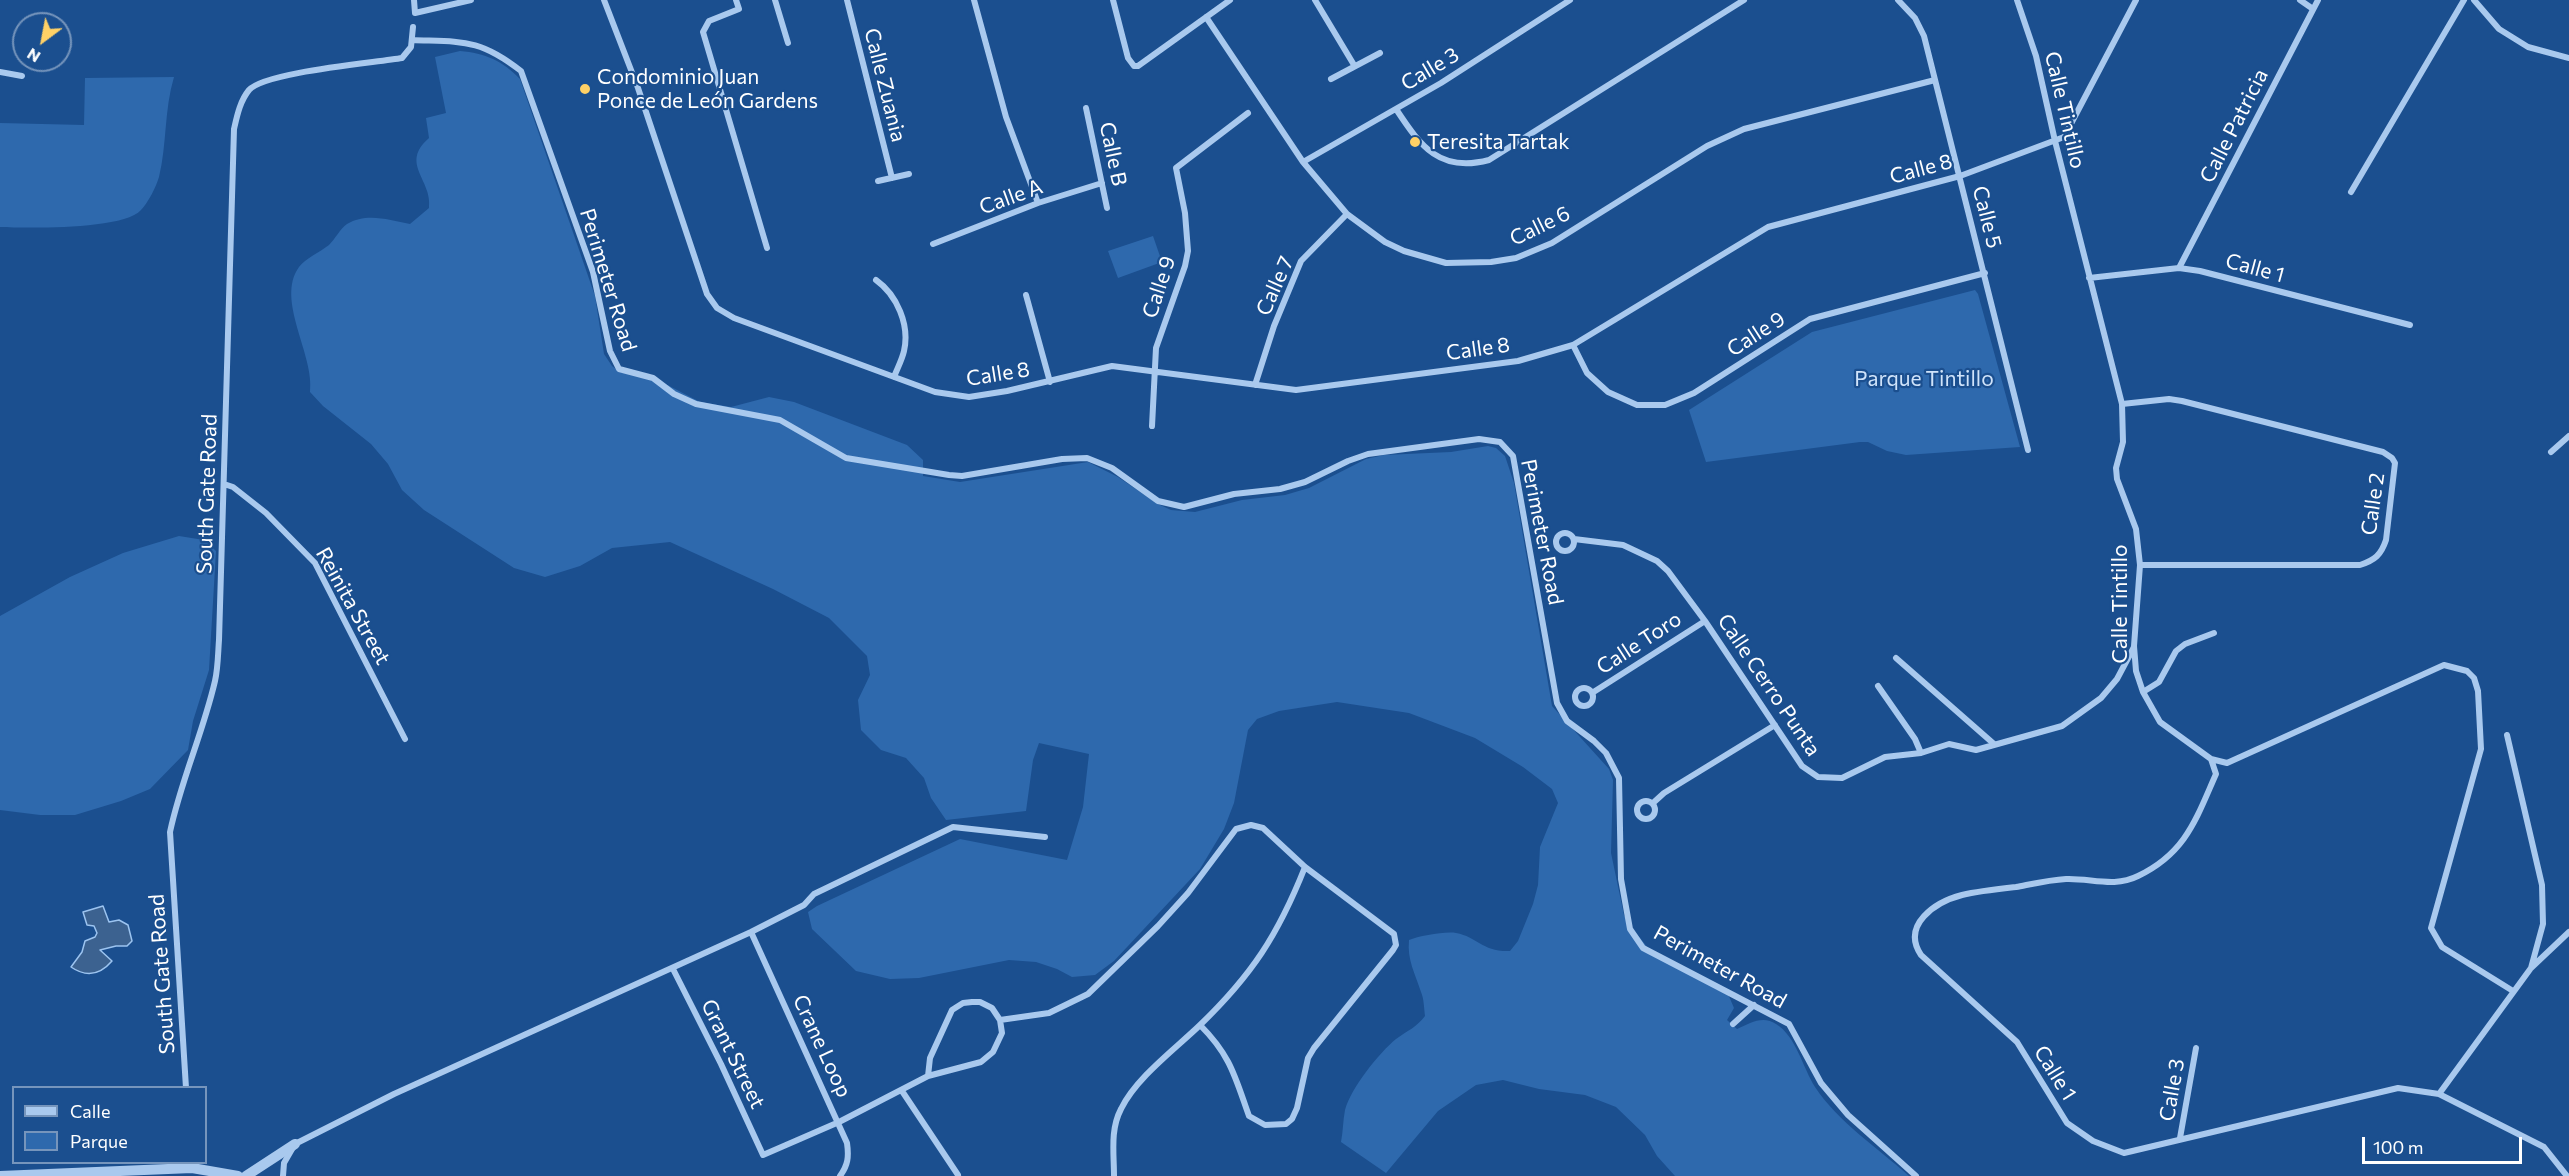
<!DOCTYPE html>
<html>
<head>
<meta charset="utf-8">
<style>
  body { margin:0 }
  #map { position:relative; width:2569px; height:1176px; overflow:hidden; background:#1b4f8f; font-family:Commissioner,sans-serif }
  canvas { display:block }
  .legend { position:absolute; left:12px; top:1086px; width:195px; height:78px; box-sizing:border-box; background:#1b4f8f; border:2px solid #7695bc; margin:0; padding:8px 10px; list-style:none; font-size:18px; color:#fff }
  .legend li { display:flex; align-items:center; gap:12px; height:30px }
  .legend b { width:30px; border:2px solid #7695bc }
  .north { position:absolute; left:12px; top:12px; width:60px; height:60px; box-sizing:border-box; background:#1b4f8f; border:2px solid #7695bc; border-radius:50%; rotate:212deg; font-size:16px; font-weight:700; line-height:24px; text-align:center; color:#fff }
  .north::after { content:''; display:block; margin:auto; width:21px; height:27px; background:#ffd166; clip-path:polygon(50% 0,100% 100%,50% 72%,0 100%) }
  .scale { position:absolute; left:2362px; top:1137px; width:160px; height:27px; box-sizing:border-box; border:3px solid #fff; border-top:0; padding-left:8px; font-size:18px; line-height:21px; white-space:nowrap; color:#fff; -webkit-text-stroke:4px #1b4f8f; paint-order:stroke }
</style>
</head>
<body>
<div id="map">
<canvas width="2569" height="1176"></canvas>
<ul class="legend">
<li><b style="height:8px;background:#a9c9ee"></b>Calle</li>
<li><b style="height:16px;background:#2e69ad"></b>Parque</li>
</ul>
<div class="north">N</div>
<div class="scale">100 m</div>
</div>
<script>
const context = document.querySelector('canvas').getContext('2d');
context.lineJoin = 'round';
function fill(path, color) { context.fillStyle = color; context.fill(path, 'evenodd'); }
function strokePath(path, color, width, dash) { context.strokeStyle = color; context.lineWidth = width; context.lineCap = dash ? 'butt' : 'round'; context.setLineDash(dash || []); context.stroke(path); }
function label(font, color, halo, rows, align = 'center') {
  context.font = font + ' Commissioner,sans-serif'; context.lineWidth = 4.5; context.setLineDash([]); context.textBaseline = 'middle'; context.strokeStyle = halo; context.fillStyle = color; for (const [text, x, y, turn = 0] of rows) {
    context.save(); context.translate(x, y); context.rotate((+turn || 0) * Math.PI / 180); context.textAlign = isNaN(turn) ? turn : align; if (halo) context.strokeText(text, 0, 0); context.fillText(text, 0, 0); context.restore();
  }
}
fill(new Path2D(`
  M460,51C485,53 503,61 520,79L595,296L604,354L612,366L620,372L656,379L700,402L731,407L769,397L794,402L907,445L923,460V476L960,482L1088,462L1118,477L1158,504L1171,510L1195,512L1242,500L1285,495L1309,488L1366,459L1384,455L1451,452L1488,446L1496,448L1505,456L1514,483L1552,706L1609,769L1613,780L1611,853L1624,915L1629,924L1648,948L1728,994L1734,1008L1727,1020L1737,1029C1750,1023 1763,1015 1776,1024C1796,1036 1803,1068 1815,1087C1838,1122 1878,1148 1909,1176H1675L1657,1156L1645,1135L1616,1107L1585,1095L1539,1089L1503,1080L1476,1085L1438,1111L1386,1173L1341,1142C1343,1132 1343,1120 1345,1110C1351,1088 1379,1053 1396,1039C1407,1031 1417,1027 1425,1016C1424,1008 1424,999 1421,992C1415,973 1407,960 1409,940C1419,936 1446,931 1456,933C1478,937 1482,952 1510,951L1518,941L1533,904L1538,885L1540,847L1558,803L1552,789L1523,767L1475,738L1409,713L1337,702L1279,711L1257,719L1248,730L1234,803L1224,829L1200,869L1114,961L1095,975L1072,977L1057,969L1036,962L1009,960L919,978L890,979L856,971L812,929L808,912L817,906L960,839L1067,860L1083,807L1089,754L1039,743L1033,760L1026,811L946,820L931,798L924,778L906,758L881,750L861,730L858,700L870,675L867,656L829,618L773,589L670,542L612,548L580,566L545,577L514,568L424,510L402,490L388,464L371,444L323,406L310,392C315,355 275,300 299,267C306,258 320,252 329,245C335,239 340,229 347,224C367,212 389,220 410,224L429,208C433,180 399,164 429,138L426,118L446,113L435,57Z
  M174,77C164,110 167,144 159,177C156,187 148,203 141,210C123,230 28,228 0,227V123L84,125L85,78Z
  M1153,236L1162,262L1118,278L1108,251Z
  M1975,290L1978,294L2020,447L1906,455L1887,451L1868,442H1860L1706,462L1689,410L1812,332Z
  M179,536L204,540L216,551L209,670L193,721L188,750L150,789L121,801L75,815H40L0,810V616L70,577L123,553Z`), '#2e69ad');
const water = new Path2D(`
  M103,906L109,922L119,920L128,925L132,941L127,946H116L100,950L112,961C100,975 87,978 71,967L82,952L85,941L95,937L97,933L94,926L87,925L83,912Z`);
fill(water, '#3c6290');
strokePath(water, '#9cc4f0', 1.5);
strokePath(new Path2D(`
  M414,0L415,13L471,0
  M604,0L638,88L707,294L717,308L734,318L935,392L969,397L1007,391L1112,366L1296,390L1518,361L1573,345L1768,227L1960,176L2064,137L2136,0
  M736,0L739,9L709,21L703,32L767,248
  M775,0L788,43
  M847,0L892,178
  M974,0L1006,117L1038,203
  M1113,0L1128,58L1134,66H1138L1230,0
  M1315,0L1354,65
  M1898,0L1915,18L1924,36L2028,450
  M2017,0L2036,56L2055,141L2122,404L2123,442L2116,468L2117,479L2136,529L2140,565L2134,646L2136,671L2143,692L2160,722L2211,759L2227,763L2444,665L2467,671L2474,678L2478,691L2481,749L2431,928L2442,947L2513,991
  M2300,0L2313,9
  M2474,0L2499,29L2528,47L2569,58
  M1206,17L1303,162L1347,214L1385,242L1404,251L1446,263L1491,262L1516,258L1552,243L1707,146L1744,129L1935,80
  M412,40C462,42 479,38 521,71L593,272L610,351L619,369L653,378L674,394L696,404L780,420L846,458L949,475L962,476L1062,459L1087,458L1112,468L1158,501L1184,507L1234,494L1280,489L1305,482L1348,461L1368,454L1479,439L1500,442L1513,456L1557,703L1567,721L1594,741L1606,753L1619,778L1621,879L1630,929L1643,948L1789,1024L1821,1083L1848,1115L1916,1176
  M0,72L22,76
  M1331,79L1380,53
  M1086,108L1107,208
  M1396,109C1421,147 1440,173 1489,160L1744,0
  M1303,162L1441,83L1570,0
  M878,181L909,174
  M2351,192L2464,0
  M933,244L1038,203L1102,183
  M2179,268L2318,0
  M2089,278L2179,268L2200,271L2410,325
  M876,280C897,295 910,325 904,351C902,360 897,369 894,377
  M1026,295L1050,382
  M1573,345L1587,373L1608,392L1637,405H1665L1694,393L1810,319L1985,273
  M1255,385L1274,326L1301,261L1347,214
  M2122,404L2169,399L2182,401L2383,452L2392,458L2395,463L2386,540C2381,555 2375,560 2360,565H2140
  M1152,426L1156,348L1185,266L1188,251L1185,213L1176,168L1248,113
  M2551,452L2569,436
  M224,484L233,487L266,513L315,563L405,739
  M1556 542a9 9 0 1 1 18 0a9 9 0 1 1-18 0Z
  M1574,539L1623,545L1657,561L1668,571L1705,621L1802,766L1818,777L1842,778L1885,757L1921,753L1949,744L1976,750L2062,726L2101,698L2117,679L2134,647
  M1896,658L1994,744
  M1878,686L1915,739L1921,753
  M1575 697a9 9 0 1 1 18 0a9 9 0 1 1-18 0Z
  M2143,692L2159,682L2176,651L2185,644L2214,633
  M1592,693L1705,621
  M2507,735L2542,885L2543,924L2531,968
  M2211,759L2216,774C2196,819 2186,853 2138,876C2114,888 2091,878 2066,879C2049,880 2032,884 2016,887C1998,889 1979,891 1962,895C1935,902 1901,925 1921,955L2017,1042L2067,1123L2093,1141L2124,1153L2398,1088L2439,1094L2544,1147L2567,1176
  M1637 810a9 9 0 1 1 18 0a9 9 0 1 1-18 0Z
  M1653,803L1664,793L1775,725
  M751,932L847,1143C849,1157 848,1165 840,1176
  M673,969L721,1064L763,1155L839,1122L928,1076L981,1062L993,1052L1002,1033L1000,1020L992,1008L980,1002H972L963,1003L952,1010L930,1058L928,1076
  M1000,1020L1049,1013L1088,994L1158,926L1188,893L1236,829L1251,825L1263,828L1305,867L1394,934L1396,945L1393,950L1314,1048L1308,1058L1297,1108L1292,1119L1286,1124L1265,1125L1249,1116C1235,1077 1231,1056 1200,1025
  M1733,1024L1754,1005
  M186,1088L170,832C181,780 203,733 215,681C218,668 218,653 219,640L234,129C237,116 240,101 249,90C265,72 373,63 402,58L411,47L413,27
  M902,1091L958,1175
  M2439,1094L2531,968L2569,932
  M2180,1138L2196,1048
  M283,1176L284,1163L295,1144L394,1094L751,932L804,905L814,894L953,827L1045,837
  M1114,1176C1114,1153 1110,1130 1121,1109C1136,1078 1175,1049 1199,1026C1252,975 1278,935 1305,867`), '#a9c9ee', 6);
strokePath(new Path2D(`
  M0,1176L192,1168L238,1176
  M246,1176L295,1144`), '#a9c9ee', 10);
for (const [x, y, r, color] of [
  [585,89,6,"#ffd166"],
  [1415,142,6,"#ffd166"]
]) { const dot = new Path2D(); dot.arc(x, y, r, 0, 2 * Math.PI); context.fillStyle = color; context.fill(dot); strokePath(dot, '#1b4f8f', 2); }
label('21px', '#fff', '#1b4f8f', [
  ["Calle 3",1430,69,-31],
  ["Calle Zuania",885,85,76],
  ["Calle Tintillo",2065,110,77],
  ["Calle Patricia",2234,126,-63],
  ["Calle B",1113,154,78],
  ["Calle 8",1921,169,-15],
  ["Calle A",1011,197,-20],
  ["Calle 5",1987,217,76],
  ["Calle 6",1540,226,-26],
  ["Calle 1",2255,268,15],
  ["Perimeter Road",608,280,73],
  ["Calle 7",1275,286,-66],
  ["Calle 9",1159,287,-72],
  ["Calle 9",1756,334,-33],
  ["Calle 8",1478,349,-8],
  ["Calle 8",998,374,-9],
  ["South Gate Road",207,494,-88],
  ["Calle 2",2373,504,-82],
  ["Perimeter Road",1542,532,79],
  ["Calle Tintillo",2120,604,-90],
  ["Reinita Street",353,606,61],
  ["Calle Toro",1639,643,-33],
  ["Calle Cerro Punta",1769,685,56],
  ["Perimeter Road",1720,967,29],
  ["South Gate Road",162,974,-94],
  ["Crane Loop",822,1046,65],
  ["Grant Street",733,1054,64],
  ["Calle 1",2055,1073,58],
  ["Calle 3",2172,1090,-80]
]);
label('21px', '#fff', '#1b4f8f', [
  ["Condominio Juan",597,77],
  ["Ponce de León Gardens",597,101],
  ["Teresita Tartak",1427,142]
], 'left');
label('21px', '#cfe3fa', '#1b4f8f', [
  ["Parque Tintillo",1924,379]
]);
</script>
</body>
</html>
